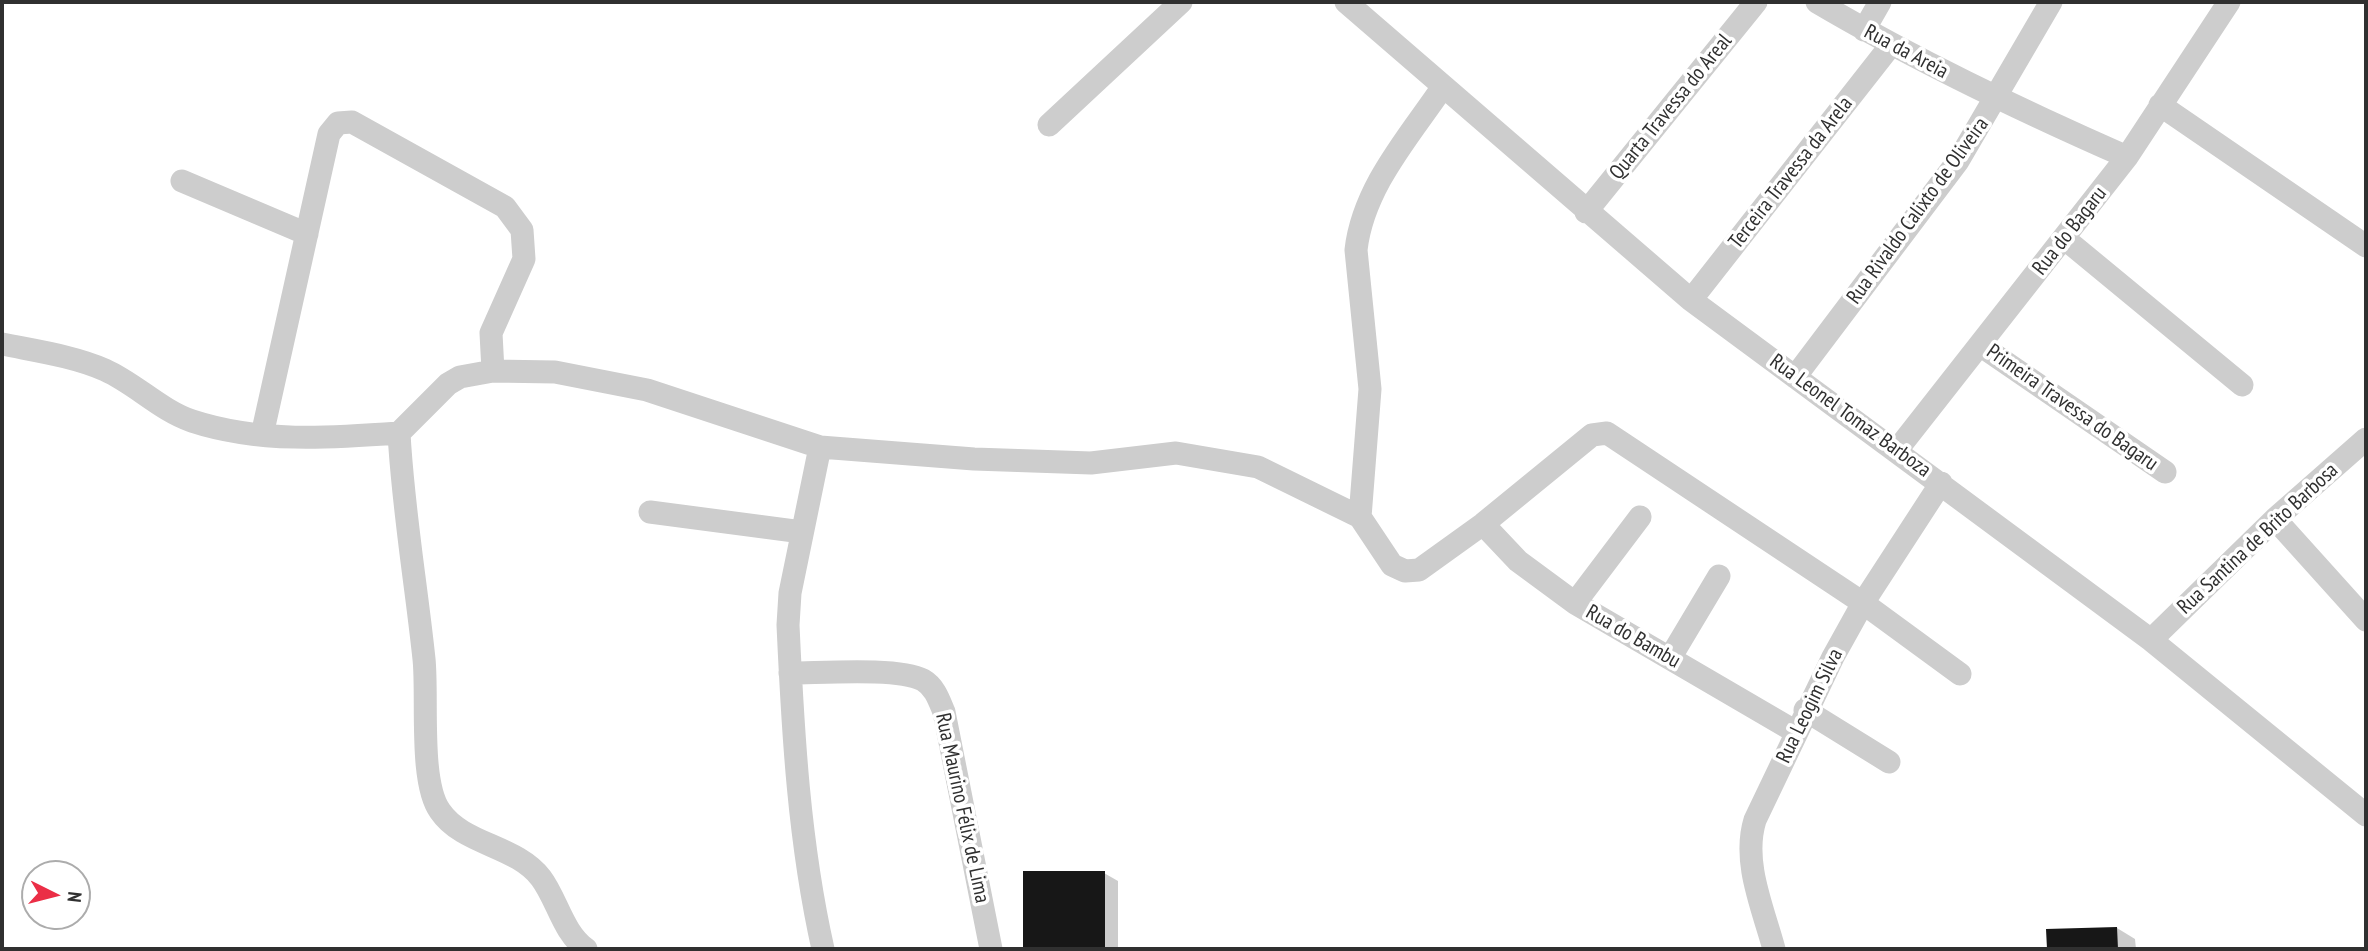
<!DOCTYPE html>
<html>
<head>
<meta charset="utf-8">
<style>
  body { margin:0 }
  #map { position:relative; width:2368px; height:951px; overflow:hidden; background:#fff; font-family:"PT Sans Narrow",sans-serif }
  canvas { display:block }
  .frame { position:absolute; inset:0; border:4px solid #303030; pointer-events:none }
  .north { position:absolute; left:21px; top:860px; width:70px; height:70px; box-sizing:border-box; background:#fff; border:2px solid #acacac; border-radius:50%; rotate:96deg; font-size:19px; font-weight:700; line-height:28px; text-align:center; color:#303030 }
  .north::after { content:''; display:block; margin:auto; width:24px; height:32px; background:#eb2e46; clip-path:polygon(50% 0,100% 100%,50% 72%,0 100%) }
</style>
</head>
<body>
<div id="map">
<canvas width="2368" height="951"></canvas>
<div class="frame"></div>
<div class="north">N</div>
</div>
<script>
const context = document.querySelector('canvas').getContext('2d');
context.lineJoin = 'round';
function fill(path, color) { context.fillStyle = color; context.fill(path, 'evenodd'); }
function strokePath(path, color, width, dash) { context.strokeStyle = color; context.lineWidth = width; context.lineCap = dash ? 'butt' : 'round'; context.setLineDash(dash || []); context.stroke(path); }
function label(font, color, halo, rows, align = 'center') {
  context.font = font + ' "PT Sans Narrow",sans-serif'; context.lineWidth = 7; context.setLineDash([]); context.textBaseline = 'middle'; context.strokeStyle = halo; context.fillStyle = color; for (const [text, x, y, turn = 0] of rows) {
    context.save(); context.translate(x, y); context.rotate((+turn || 0) * Math.PI / 180); context.textAlign = isNaN(turn) ? turn : align; if (halo) context.strokeText(text, 0, 0); context.fillText(text, 0, 0); context.restore();
  }
}
fill(new Path2D(`
  M1024,872L1104,873L1118,881V949H1024Z
  M2117,928L2135,939L2136,949H2048V930Z`), '#0003');
fill(new Path2D(`
  M1023,871H1105V949H1023Z
  M2117,927L2118,949H2047L2046,929Z`), '#171717');
strokePath(new Path2D(`
  M1346,2L1691,300L2151,640L2366,815
  M1817,2C1917,61 2020,110 2127,157
  M1864,30L1880,2
  M1442,88C1408,138 1363,188 1356,250L1370,389L1360,517L1392,565L1405,571L1419,570L1483,524L1592,435L1607,433L1863,603L1960,674
  M2160,105L2366,246
  M1049,125L1181,2
  M182,181L307,234
  M1586,212L1756,2
  M2065,239L2242,385
  M1691,300L1891,45
  M2,344C36,351 73,356 105,370C136,384 160,410 192,421C259,443 330,438 399,433L448,384L460,377L493,371L555,372L647,390L820,447L974,459L1091,463L1176,453L1258,467L1360,517
  M1980,345L2165,472
  M1795,377L1958,161L2051,2
  M399,433C403,509 416,583 424,659C428,697 419,782 440,811C463,845 516,845 541,878C557,899 563,933 586,949
  M262,435L329,134L338,123L352,122L505,207L522,230L524,259L491,333L493,371
  M820,447L790,593L788,625C793,734 799,842 823,949
  M1897,450L2127,157L2229,2
  M650,512L802,532
  M2275,519L2366,620
  M1483,524L1518,561L1575,603L1796,732
  M1575,603L1640,517
  M2151,640L2275,519L2366,439
  M1670,658L1719,576
  M790,673C821,673 898,667 923,680C935,687 939,700 944,712L991,949
  M1805,710L1889,762
  M1774,949C1763,908 1742,862 1755,820L1833,657L1863,603L1941,483`), '#cdcdcd', 23);
label('21px', '#303030', '#fff', [
  ["Rua da Areia",1906,52,28],
  ["Quarta Travessa do Areal",1671,107,-51],
  ["Terceira Travessa da Arela",1791,173,-52],
  ["Rua Rivaldo Calixto de Oliveira",1918,211,-54],
  ["Rua do Bagaru",2070,231,-52],
  ["Primeira Travessa do Bagaru",2072,408,35],
  ["Rua Leonel Tomaz Barboza",1850,416,36],
  ["Rua Santina de Brito Barbosa",2258,539,-43],
  ["Rua do Bambu",1633,637,30],
  ["Rua Leogim Silva",1810,706,-64],
  ["Rua Maurino Félix de Lima",962,808,78]
]);
</script>
</body>
</html>
